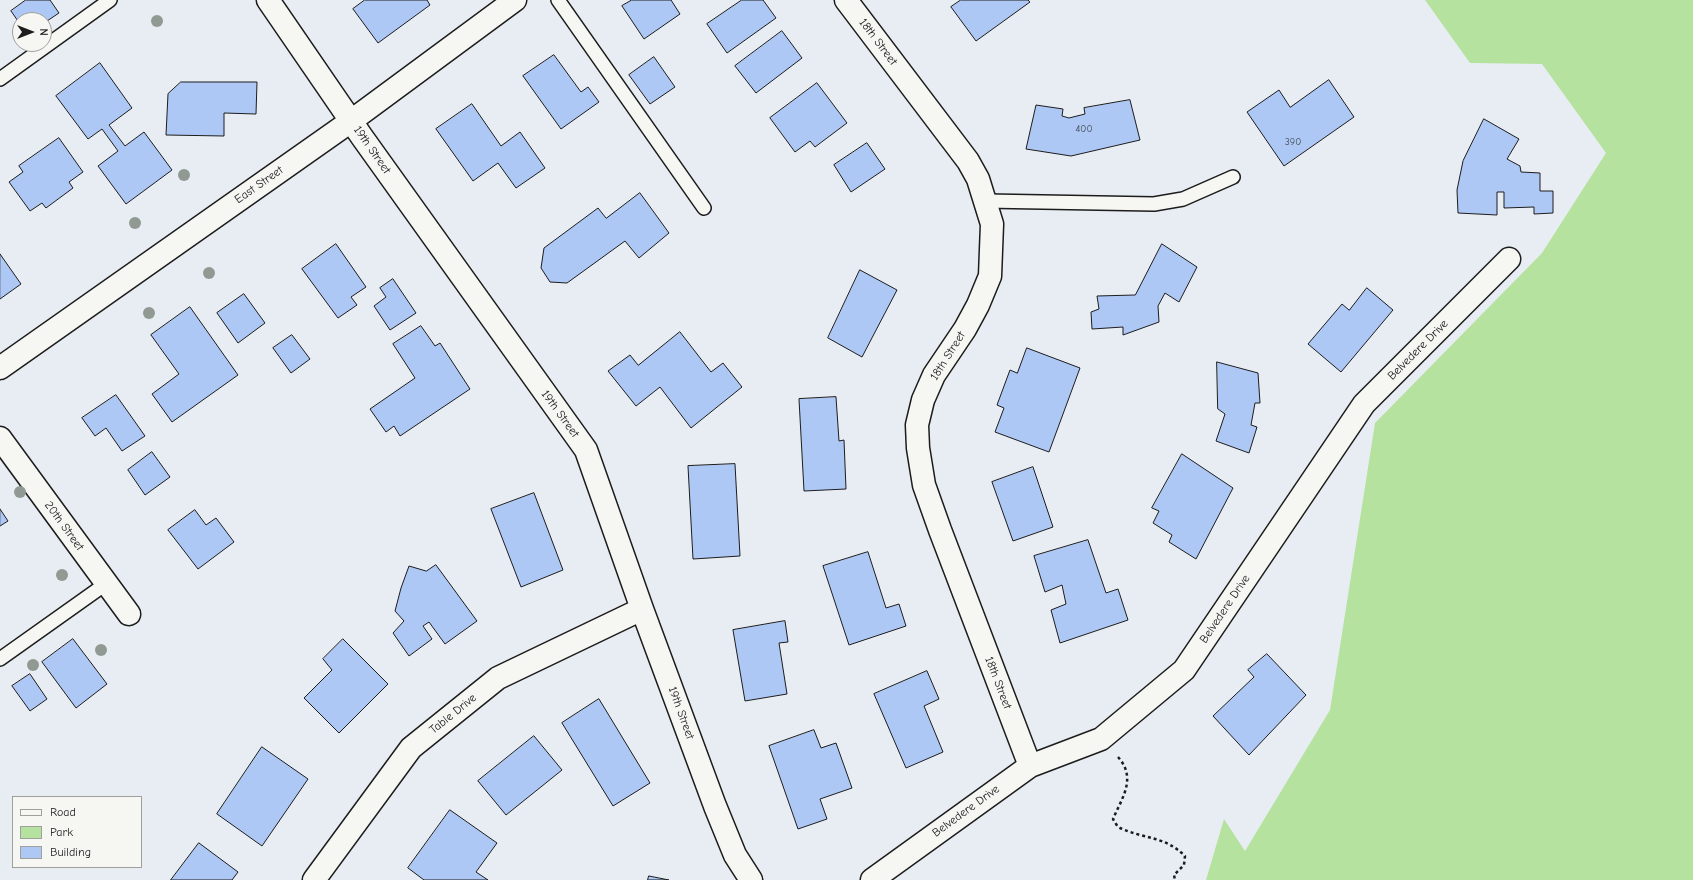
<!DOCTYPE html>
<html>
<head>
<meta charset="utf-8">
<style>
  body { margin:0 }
  #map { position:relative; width:1693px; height:880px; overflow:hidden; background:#e8edf3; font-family:"Comic Neue",sans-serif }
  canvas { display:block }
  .legend { position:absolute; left:12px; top:796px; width:130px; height:72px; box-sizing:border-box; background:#f6f6f2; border:1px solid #9f9f9c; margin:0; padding:5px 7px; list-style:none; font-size:12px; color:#1c1c1c }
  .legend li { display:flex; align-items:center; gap:8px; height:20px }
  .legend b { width:20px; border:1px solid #9f9f9c }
  .north { position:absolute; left:12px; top:12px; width:40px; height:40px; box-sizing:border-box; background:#f6f6f2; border:1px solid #9f9f9c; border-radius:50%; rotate:90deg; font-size:11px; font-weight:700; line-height:16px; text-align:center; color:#1c1c1c }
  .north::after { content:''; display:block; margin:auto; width:14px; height:18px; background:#1c1c1c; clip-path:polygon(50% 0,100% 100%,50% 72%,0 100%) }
</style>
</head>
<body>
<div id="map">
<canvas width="1693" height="880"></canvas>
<ul class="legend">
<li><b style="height:5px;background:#f6f6f2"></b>Road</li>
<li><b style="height:11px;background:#b6e29f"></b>Park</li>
<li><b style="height:11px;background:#aec8f5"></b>Building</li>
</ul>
<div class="north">N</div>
</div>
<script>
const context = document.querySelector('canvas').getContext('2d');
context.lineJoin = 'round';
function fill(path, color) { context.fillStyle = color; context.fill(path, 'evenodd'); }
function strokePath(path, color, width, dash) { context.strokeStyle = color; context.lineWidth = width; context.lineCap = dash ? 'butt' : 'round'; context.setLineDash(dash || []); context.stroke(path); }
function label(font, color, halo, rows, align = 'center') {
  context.font = font + ' "Comic Neue",sans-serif'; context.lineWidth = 3.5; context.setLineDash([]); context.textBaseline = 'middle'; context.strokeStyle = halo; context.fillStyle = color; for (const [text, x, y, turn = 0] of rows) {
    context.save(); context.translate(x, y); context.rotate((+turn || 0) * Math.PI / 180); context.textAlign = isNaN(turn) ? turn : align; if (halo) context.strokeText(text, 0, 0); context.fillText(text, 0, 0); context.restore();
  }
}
fill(new Path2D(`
  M1425,0H1693V880H1206L1224,819L1245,851L1330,710L1375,423L1542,253L1606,153L1542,64L1470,63Z`), '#b6e29f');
const building = new Path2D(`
  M26,0H50L59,13L44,23V20H20V24L11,11Z
  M365,0H427L430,5L378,43L353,9Z
  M632,0H671L680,14L644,39L622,6Z
  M742,0H763L776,18L727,53L707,24Z
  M961,0H1028L1030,2L976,41L951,7Z
  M782,31L802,58L756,93L735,66Z
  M554,55L581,92L588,87L599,102L561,129L523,76Z
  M654,57L675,87L650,104L629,75Z
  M100,63L132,108L109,125L125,146L144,132L172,170L126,204L98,166L118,151L102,129L88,139L56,96Z
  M1329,80L1354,117L1284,166L1247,112L1279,90L1290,107Z
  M181,82H257L256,114L224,113V136L166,135L168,94Z
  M817,83L847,123L815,147L810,141L795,152L770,118Z
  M1130,100L1140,140L1071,156L1026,149L1036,105L1063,109L1062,116L1069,118L1085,114L1084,108Z
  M472,104L501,146L520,132L545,168L516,188L498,163L473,181L436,129Z
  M1484,119L1519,139L1507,159L1520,166L1521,172L1540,173V191H1553V213L1534,214V207L1504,208V192H1497V215L1458,213L1457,190L1463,161Z
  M59,138L83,172L69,182L73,188L46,208L42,203L30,211L9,182L23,172L19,166Z
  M867,143L885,169L851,192L834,165Z
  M640,193L669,233L639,258L625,241L567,283L550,282L541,268L544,248L598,208L606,218Z
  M336,244L366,287L351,297L357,305L338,318L302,269Z
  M1162,244L1197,267L1179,302L1165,293L1158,306L1159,322L1123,335V327L1092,329L1091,312L1099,309L1097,296L1135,295Z
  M0,254L21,284L0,299Z
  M860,270L897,290L862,357L828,338Z
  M393,279L416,313L390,330L374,306L386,297L380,288Z
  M1367,288L1393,310L1341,372L1308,344L1342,304L1349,310Z
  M244,294L265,323L238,343L217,313Z
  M190,307L238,375L172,422L152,394L179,374L151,335Z
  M421,326L435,346L440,343L470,389L400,436L394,426L386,432L370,409L415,378L393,344Z
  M680,332L711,372L723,363L742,387L691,428L660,387L636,406L608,371L630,355L638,365Z
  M292,335L310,359L291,373L273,348Z
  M1027,348L1080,368L1049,452L995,432L1004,408L997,405L1010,370L1017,373Z
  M1217,362L1258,373L1260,403H1255L1251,425L1257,427L1249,453L1216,441L1225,414L1218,409Z
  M116,395L145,436L122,451L106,428L95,436L82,418Z
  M836,397L839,441L844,440L846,489L804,491L799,399Z
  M152,452L170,477L145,495L128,470Z
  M1182,454L1233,488L1196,559L1169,542L1172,535L1153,523L1159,511L1152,508Z
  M735,464L740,556L693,559L688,466Z
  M1033,467L1053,527L1013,541L992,482Z
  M534,493L563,570L521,587L491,509Z
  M0,509L8,521L0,526Z
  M195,510L206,525L216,518L234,542L198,569L168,530Z
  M1088,540L1106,593L1118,589L1128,620L1060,643L1051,610L1066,604L1062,585L1045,592L1034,556Z
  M868,552L886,608L899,604L906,626L849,645L823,566Z
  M436,565L477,621L445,644L429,622L423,626L432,639L409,656L393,633L404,621L395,611L401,588L409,566L426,571Z
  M785,621L788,642L779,643L787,694L745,701L733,630Z
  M73,639L107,684L76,708L42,662Z
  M343,639L388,684L339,733L304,698L332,670L323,659Z
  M1267,654L1306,695L1249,755L1213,716L1254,677L1248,670Z
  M927,671L939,699L924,706L943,752L906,768L874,694Z
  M30,674L47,699L30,711L12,686Z
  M599,699L650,783L613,806L562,723Z
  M814,730L821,748L836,743L852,788L820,799L827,819L798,829L769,746Z
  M534,736L562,770L506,815L478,781Z
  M262,747L308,779L262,846L217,814Z
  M450,810L497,843L476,872L488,880H424L408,868Z
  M199,843L238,872L232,880H171Z
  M649,876L669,880H648Z`);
fill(building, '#aec8f5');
strokePath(building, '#1c1c1c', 1);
const service = new Path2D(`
  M558,0L704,208
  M0,79L110,0
  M986,201L1154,204L1183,199L1233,177
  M0,659L107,583`);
const minor = new Path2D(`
  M268,0L362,137L586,450L642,609L715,806L735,855L751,880
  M846,0L968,161L978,179L992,224L990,276L978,305L965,329L934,375L923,400L917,425L918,448L924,485L940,530L1030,766
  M0,368L351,121L515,0
  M0,438L129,614
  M314,880L411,748L498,678L642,609
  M872,880L1030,766L1101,739L1184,670L1364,404L1509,259`);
strokePath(service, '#1c1c1c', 16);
strokePath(minor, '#1c1c1c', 25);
strokePath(new Path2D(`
  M1118,757C1137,778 1122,798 1113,819C1115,822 1117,827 1120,828C1144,839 1165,836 1185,856L1184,865L1174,875L1175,880`), '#1c1c1c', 2.5, [3, 3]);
strokePath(service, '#f6f6f2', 13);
strokePath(minor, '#f6f6f2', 22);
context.fillStyle = '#919a92';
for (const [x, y] of [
  [157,21],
  [184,175],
  [135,223],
  [209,273],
  [149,313],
  [20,492],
  [62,575],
  [101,650],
  [33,665]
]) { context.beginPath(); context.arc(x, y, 6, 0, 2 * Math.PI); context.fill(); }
label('10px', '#404752', null, [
  ["400",1084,129],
  ["390",1293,142]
]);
label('12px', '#1c1c1c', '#f6f6f2', [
  ["18th Street",878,42,53],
  ["19th Street",372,150,55],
  ["East Street",259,185,-35],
  ["Belvedere Drive",1418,350,-45],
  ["18th Street",948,356,-58],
  ["19th Street",560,414,54],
  ["20th Street",64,526,54],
  ["Belvedere Drive",1225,609,-56],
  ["18th Street",998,683,69],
  ["19th Street",681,713,70],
  ["Table Drive",453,714,-39],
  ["Belvedere Drive",966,811,-36]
]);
</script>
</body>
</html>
